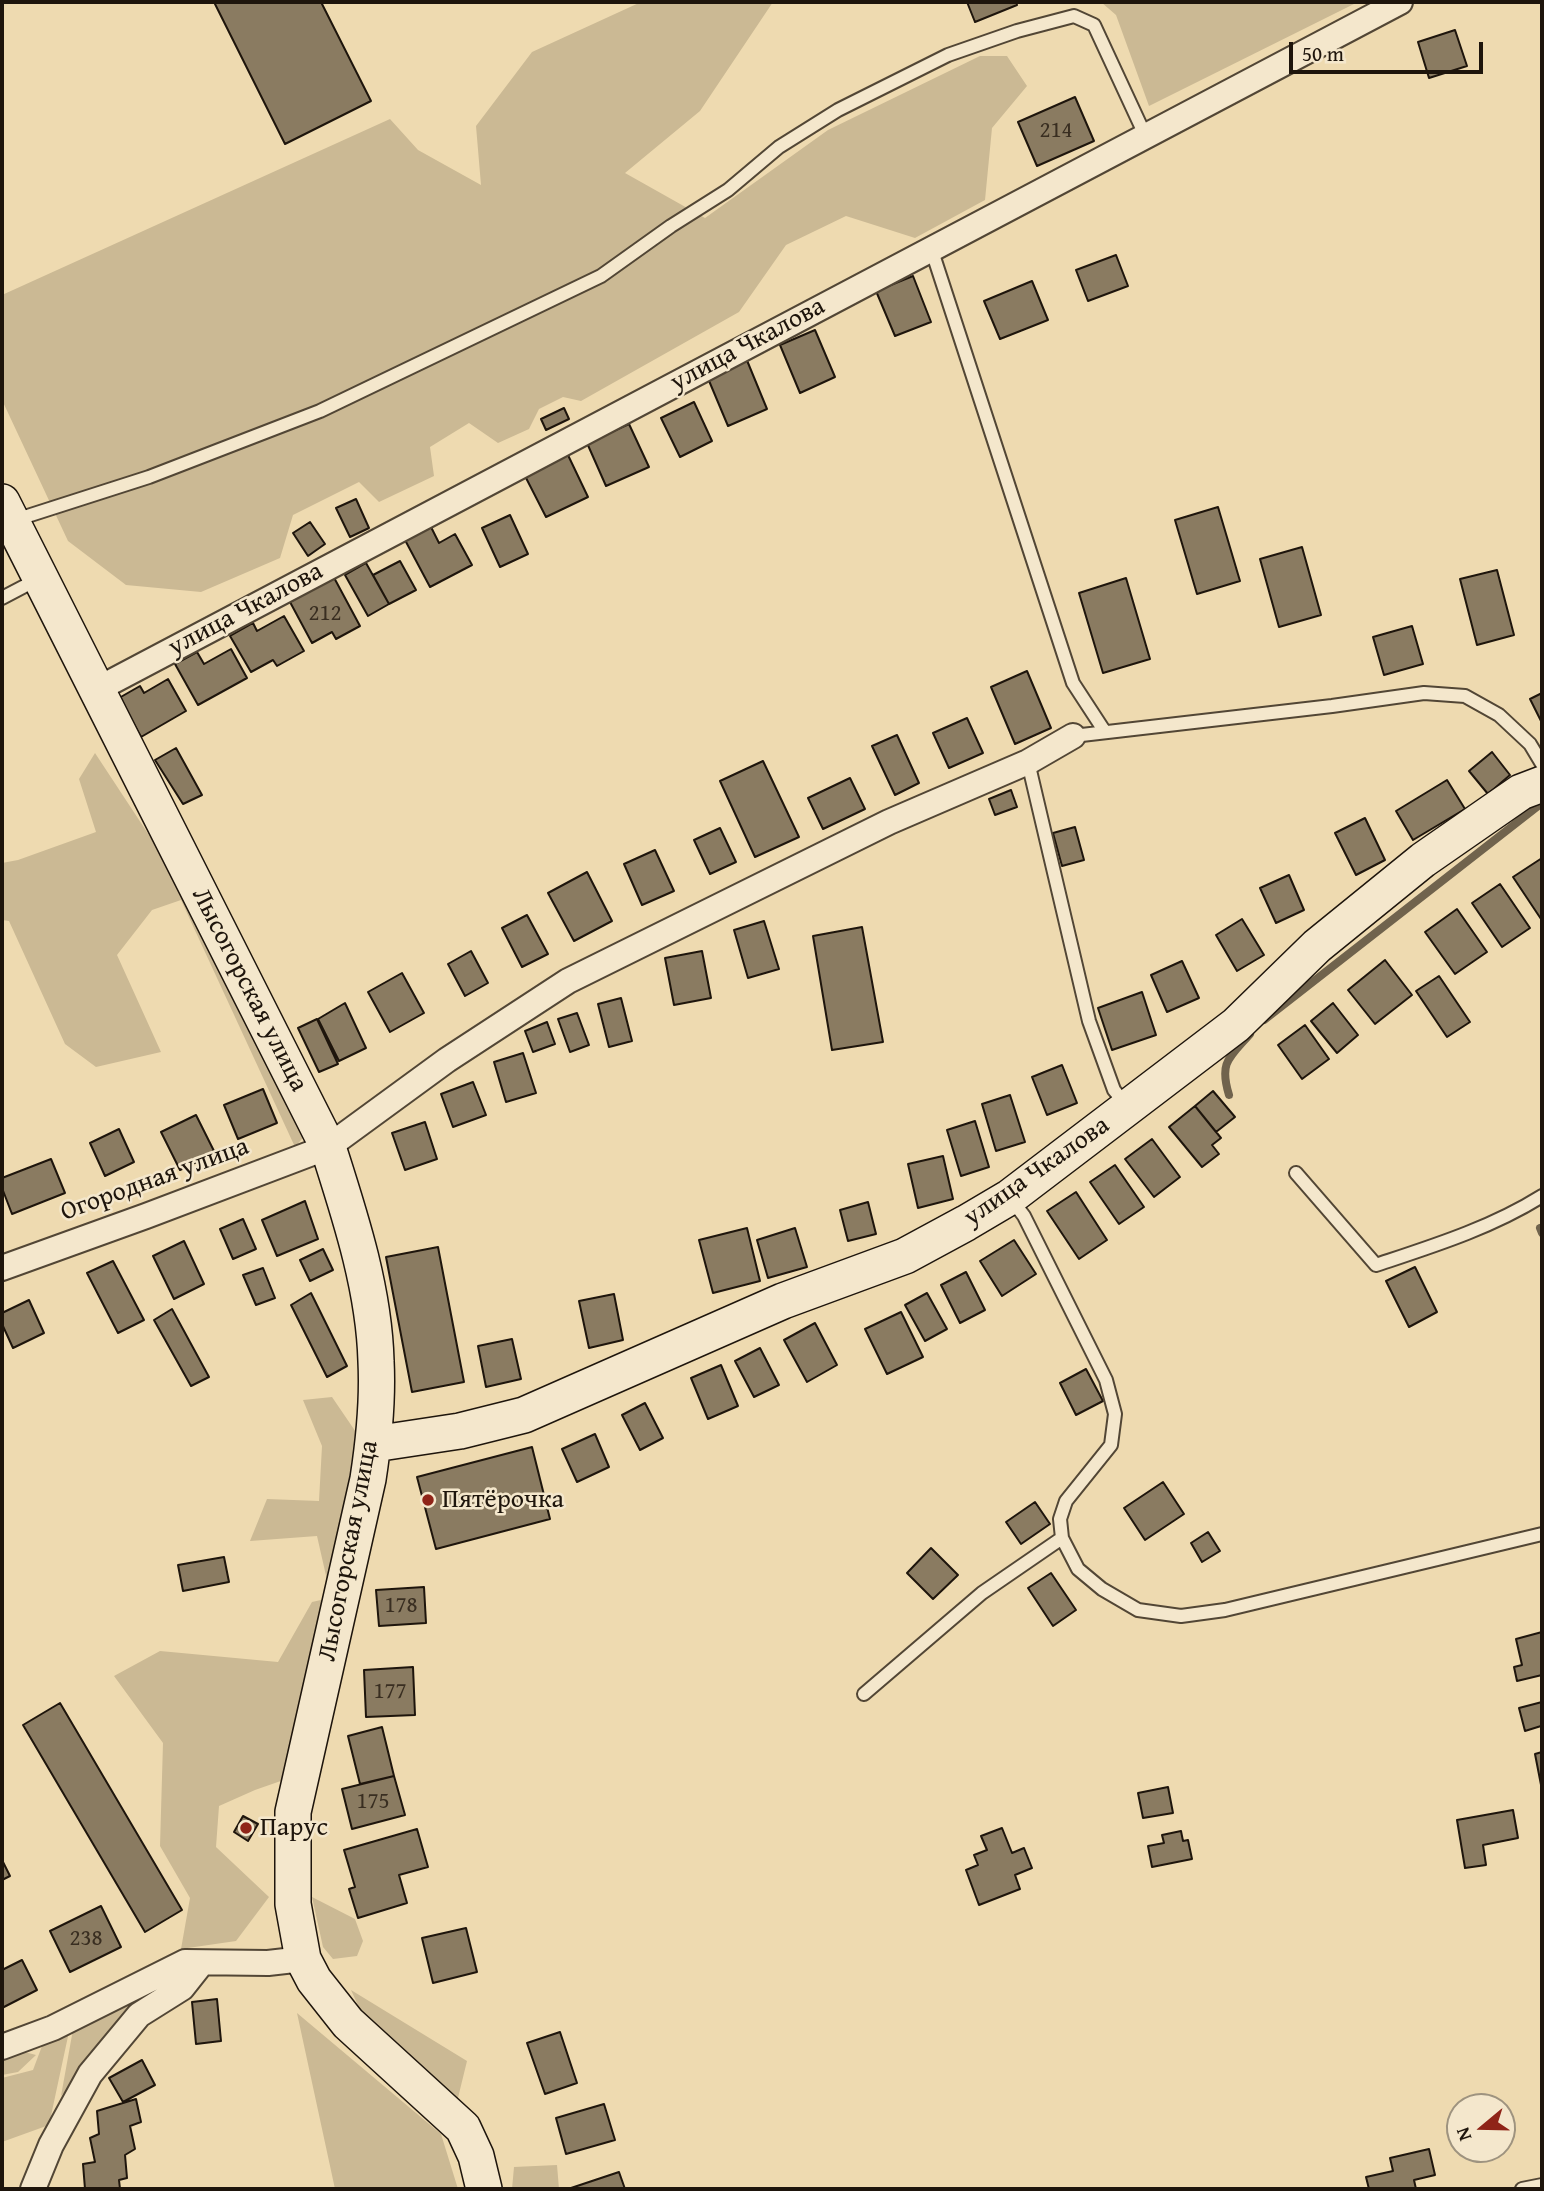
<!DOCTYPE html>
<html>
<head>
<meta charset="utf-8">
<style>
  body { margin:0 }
  #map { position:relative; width:1544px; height:2191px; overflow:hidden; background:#eedab0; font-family:"Gentium Book Plus",serif }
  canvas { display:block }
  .frame { position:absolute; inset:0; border:4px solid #1e150c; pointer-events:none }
  .north { position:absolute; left:1446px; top:2093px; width:70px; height:70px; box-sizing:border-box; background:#f4e7cc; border:2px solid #9e937f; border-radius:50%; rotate:251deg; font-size:19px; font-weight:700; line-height:28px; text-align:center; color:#1e150c }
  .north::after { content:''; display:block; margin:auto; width:24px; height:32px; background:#8f2418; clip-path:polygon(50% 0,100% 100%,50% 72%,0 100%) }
  .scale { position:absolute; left:1289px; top:42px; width:194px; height:32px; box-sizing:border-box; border:4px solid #1e150c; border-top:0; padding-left:9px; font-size:21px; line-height:24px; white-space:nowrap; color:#1e150c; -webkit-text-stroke:5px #f4e7cc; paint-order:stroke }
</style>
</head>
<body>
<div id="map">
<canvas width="1544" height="2191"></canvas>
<div class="frame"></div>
<div class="north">N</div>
<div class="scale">50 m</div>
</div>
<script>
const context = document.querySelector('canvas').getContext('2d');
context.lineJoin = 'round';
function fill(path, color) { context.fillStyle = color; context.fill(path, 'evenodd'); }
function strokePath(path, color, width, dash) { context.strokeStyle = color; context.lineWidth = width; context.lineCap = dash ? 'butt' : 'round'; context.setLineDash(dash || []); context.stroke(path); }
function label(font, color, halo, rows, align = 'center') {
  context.font = font + ' "Gentium Book Plus",serif'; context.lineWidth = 5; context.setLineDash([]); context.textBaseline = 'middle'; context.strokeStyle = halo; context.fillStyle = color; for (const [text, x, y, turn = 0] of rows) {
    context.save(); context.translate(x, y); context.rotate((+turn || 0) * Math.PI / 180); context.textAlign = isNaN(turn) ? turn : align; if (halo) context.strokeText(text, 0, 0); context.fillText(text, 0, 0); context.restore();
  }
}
fill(new Path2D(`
  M641,2H773L700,111L625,173L705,218L828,130L980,56H1007L1027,86L992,128L985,200L915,238L846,216L786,245L739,312L581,401L563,397L539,409L529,429L498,443L469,423L430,447L434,476L379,502L359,482L293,515L280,558L201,592L126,585L68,541L2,400V295L390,119L418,150L481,185L476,126L532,52Z
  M1101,2H1358L1149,106L1116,15Z
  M95,753L191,899L307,1133L295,1147L181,900L152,910L117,955L161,1052L96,1067L65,1044L9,921L2,920V863L18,860L96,832L79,779Z
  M332,1397L362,1441L341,1575L327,1580L317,1536L250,1541L267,1499L319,1501L322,1446L303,1400Z
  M330,1598L295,1776L255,1790L219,1806L216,1847L269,1897L236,1941L181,1949L190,1898L160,1846L163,1743L114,1676L160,1651L278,1662L312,1602Z
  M312,1897L355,1919L363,1941L357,1956L333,1959L323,1947Z
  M188,1966L61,2096L74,2024Z
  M351,1990L467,2061L456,2106L367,2025Z
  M297,2013L441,2134L458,2189H335Z
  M70,2027L49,2125L2,2142V2078L33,2070L45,2038Z
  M17,2050L36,2055L18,2072L2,2075V2058Z
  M557,2165L559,2189H512L514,2167Z`), '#cbb994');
strokePath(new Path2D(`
  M1264,1020L1542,803
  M1229,1095C1219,1062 1229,1058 1250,1034
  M1540,1228L1542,1233`), '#70634d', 8);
const building = new Path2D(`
  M214,2H321L371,101L285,144Z
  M967,2H1016L1017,5L975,22Z
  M1455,30L1467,66L1429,78L1418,42Z
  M1075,97L1094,141L1037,166L1018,122Z
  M1116,255L1128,286L1088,301L1076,270Z
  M913,276L931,322L895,336L876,291Z
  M1032,281L1048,320L1000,339L984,301Z
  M815,330L835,377L800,393L780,345Z
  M746,358L767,409L728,426L707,376Z
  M694,402L712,441L680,457L661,418Z
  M564,408L569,419L546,430L541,419Z
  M629,424L649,467L606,486L587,443Z
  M567,453L588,497L546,517L524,474Z
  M356,499L369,528L350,537L336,508Z
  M1218,507L1240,581L1197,594L1175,520Z
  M510,515L528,554L500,567L482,528Z
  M310,522L325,544L308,556L293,533Z
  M431,527L439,543L455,534L472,565L430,587L405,540Z
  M1302,547L1321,615L1279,627L1260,559Z
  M400,561L416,590L389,604L373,575Z
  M366,563L389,604L368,616L345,575Z
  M1497,570L1514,635L1477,645L1460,579Z
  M331,572L360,626L336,639L332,632L312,643L290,602L306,593L302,587Z
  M1126,578L1150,659L1103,673L1079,593Z
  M284,616L304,651L277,666L273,660L251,672L230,636L253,623L257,631Z
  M1412,626L1423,664L1384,675L1373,637Z
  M231,649L247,678L198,705L175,664L197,652L204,664Z
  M1027,671L1051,728L1015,744L991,687Z
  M168,679L186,711L141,737L119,698L140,686L144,693Z
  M1542,693V723L1530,699Z
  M967,718L983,753L949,768L933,733Z
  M897,735L919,783L895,795L872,746Z
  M176,748L202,795L183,804L155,760Z
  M1492,752L1510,775L1488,794L1469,771Z
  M763,761L799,837L755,857L720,781Z
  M850,778L865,809L823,829L808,798Z
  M1447,780L1465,809L1413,840L1396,811Z
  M1011,790L1017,807L995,815L989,799Z
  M1365,818L1385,860L1356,875L1335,833Z
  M1075,827L1084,860L1062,866L1053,833Z
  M720,828L736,862L710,874L694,840Z
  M655,850L674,891L642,905L624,864Z
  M1542,858V919H1541L1513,877Z
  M587,872L612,921L574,941L548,893Z
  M1289,875L1304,910L1276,923L1260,888Z
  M1500,884L1530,928L1502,947L1472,903Z
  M1457,909L1487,952L1455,974L1425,932Z
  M527,915L548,954L522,967L502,928Z
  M1242,919L1264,955L1237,971L1216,935Z
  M764,921L779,969L748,978L734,930Z
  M862,927L883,1042L832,1050L813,936Z
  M471,951L488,983L465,996L448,964Z
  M702,951L711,998L674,1005L665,958Z
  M1385,960L1412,995L1375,1024L1348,990Z
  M1182,961L1199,998L1167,1012L1151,975Z
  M402,973L424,1013L390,1032L368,992Z
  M1439,976L1470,1022L1447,1037L1416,991Z
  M1142,992L1156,1035L1112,1050L1098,1008Z
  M621,998L632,1041L609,1047L598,1004Z
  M345,1003L366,1048L339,1061L318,1019Z
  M1333,1003L1358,1035L1337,1053L1311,1021Z
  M577,1013L589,1045L570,1052L558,1019Z
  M317,1019L338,1064L319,1072L298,1028Z
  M547,1022L555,1044L533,1052L525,1031Z
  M1305,1025L1329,1059L1302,1079L1278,1045Z
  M523,1053L536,1093L506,1102L494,1062Z
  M1062,1065L1077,1103L1047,1115L1032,1077Z
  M473,1082L486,1115L453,1127L441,1094Z
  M263,1089L277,1123L238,1139L224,1105Z
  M1213,1091L1235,1117L1216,1132L1195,1106Z
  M1010,1095L1025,1142L996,1151L982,1104Z
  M1195,1106L1221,1138L1212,1145L1219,1154L1202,1167L1169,1127Z
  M196,1115L215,1153L180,1170L161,1132Z
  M975,1121L989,1167L961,1176L947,1130Z
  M425,1122L437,1159L405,1170L392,1133Z
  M119,1129L134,1162L105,1176L90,1143Z
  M1152,1139L1180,1177L1154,1197L1125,1159Z
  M943,1156L953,1199L918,1208L908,1164Z
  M51,1159L65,1193L12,1214L2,1188V1178Z
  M1115,1165L1144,1207L1119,1224L1090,1182Z
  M1076,1192L1107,1240L1079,1259L1047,1211Z
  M305,1201L318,1239L277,1256L262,1220Z
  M868,1202L876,1234L848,1241L840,1210Z
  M243,1219L256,1249L233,1259L220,1229Z
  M747,1228L760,1281L713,1293L699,1240Z
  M795,1228L807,1267L768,1278L757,1240Z
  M1014,1240L1036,1274L1002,1296L980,1261Z
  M184,1241L204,1284L174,1299L153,1256Z
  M438,1247L464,1382L412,1392L386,1257Z
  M323,1249L333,1270L310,1281L300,1260Z
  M113,1261L144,1320L118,1333L87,1273Z
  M1415,1267L1437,1312L1409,1327L1386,1281Z
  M263,1268L275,1298L256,1305L243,1275Z
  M966,1272L985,1310L960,1323L941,1285Z
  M311,1293L347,1366L327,1377L291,1305Z
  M927,1293L947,1329L925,1341L905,1305Z
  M614,1294L623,1340L589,1348L579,1301Z
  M29,1300L44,1333L13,1348L2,1324V1313Z
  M172,1309L209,1377L191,1386L154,1320Z
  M901,1312L923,1357L887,1374L865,1329Z
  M815,1323L837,1365L807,1382L784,1340Z
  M512,1339L521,1379L486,1387L478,1346Z
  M760,1348L779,1385L754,1397L735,1361Z
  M721,1365L738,1406L708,1419L691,1378Z
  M1086,1369L1103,1401L1076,1415L1060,1383Z
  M645,1403L663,1438L640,1450L622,1415Z
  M595,1434L609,1467L577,1482L562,1449Z
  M532,1447L550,1519L436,1549L417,1477Z
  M1163,1482L1184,1514L1145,1540L1124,1508Z
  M1035,1502L1050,1524L1021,1544L1006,1522Z
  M1208,1532L1220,1551L1202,1562L1191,1543Z
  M931,1548L958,1575L933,1599L907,1573Z
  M224,1557L229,1582L183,1591L178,1565Z
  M1051,1573L1076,1610L1053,1626L1028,1588Z
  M424,1587L426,1623L379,1626L376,1590Z
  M1542,1632V1675L1517,1681L1514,1667L1522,1665L1516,1639Z
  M413,1667L415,1715L366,1717L364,1670Z
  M1542,1702V1731L1541,1726L1525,1731L1519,1708Z
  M60,1703L182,1910L145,1932L23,1725Z
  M382,1727L394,1776L360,1784L348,1736Z
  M1542,1752V1790L1535,1754Z
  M394,1776L405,1815L352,1829L342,1789Z
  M1168,1787L1173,1813L1143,1818L1138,1793Z
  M1513,1810L1518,1838L1483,1845L1486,1865L1465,1868L1457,1820Z
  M243,1816L258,1824L248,1841L234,1832Z
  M1002,1828L1012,1853L1024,1848L1032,1868L1015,1875L1020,1889L979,1905L966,1870L978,1865L974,1855L987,1850L981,1836Z
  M417,1829L428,1867L399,1875L407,1903L358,1918L349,1889L355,1887L344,1850Z
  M1181,1831L1183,1841L1188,1840L1192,1859L1152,1867L1148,1846L1164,1843L1162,1835Z
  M2,1860L10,1876L2,1880Z
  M101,1906L121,1947L70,1972L50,1931Z
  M466,1928L477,1972L433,1983L422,1938Z
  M22,1960L37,1990L2,2008V1970Z
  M217,1999L221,2041L196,2044L192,2002Z
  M560,2032L577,2083L545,2094L527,2043Z
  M142,2060L155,2085L123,2102L109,2078Z
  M136,2099L141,2122L130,2126L135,2149L125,2155L127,2178L119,2180L120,2189H85L83,2164L95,2162L90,2138L99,2134L97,2111Z
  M604,2104L615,2140L566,2154L556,2118Z
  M1429,2149L1435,2175L1414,2180L1416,2189H1369L1366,2177L1393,2171L1390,2158Z
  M619,2172L625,2189H568Z`);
fill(building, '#8a7b61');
strokePath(building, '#1e150c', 2);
const lane = new Path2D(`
  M931,248L1073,683L1105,732
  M15,520L149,477L320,411L601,276L671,226L728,190L779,147L838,110L948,55L1017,31L1074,16L1094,25L1145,135
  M2,598L40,578
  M1073,736L1332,706L1424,693L1465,696L1499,715L1530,744L1542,764
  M1028,762L1089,1021L1114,1090L1127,1106
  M1296,1173L1376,1265C1433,1246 1491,1228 1542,1196
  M1011,1199L1024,1216L1106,1380L1115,1414L1111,1445L1066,1501L1060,1519L1062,1538L1078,1569L1102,1589L1138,1610L1181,1616L1225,1610L1542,1534
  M864,1694L982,1593L1062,1538
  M1522,2189L1542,2185`);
const street = new Path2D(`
  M96,690L1400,2
  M2,1268L146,1216L328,1147L447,1060L568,981L889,822L1028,762L1073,736
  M2,2047L53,2028L185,1962L268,1963L303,1959
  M33,2189L51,2145L90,2074L139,2015L182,1988L201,1964`);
const secondary = new Path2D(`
  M2,502L328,1147C350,1216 374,1288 376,1361C378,1400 374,1440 368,1479L293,1812V1904L303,1959L314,1980L348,2023L463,2128L476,2156L484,2189
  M374,1444L460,1431L524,1415L783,1301L905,1256L966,1223L1010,1197L1236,1025L1317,946L1423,860L1521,792L1542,784`);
strokePath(lane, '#524635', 16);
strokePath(street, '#524635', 28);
strokePath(secondary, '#1e150c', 38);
strokePath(lane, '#f4e7cc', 12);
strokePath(street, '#f4e7cc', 24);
strokePath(secondary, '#f4e7cc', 35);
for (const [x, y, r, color] of [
  [428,1500,7,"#8f2418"],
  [246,1828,7,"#8f2418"]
]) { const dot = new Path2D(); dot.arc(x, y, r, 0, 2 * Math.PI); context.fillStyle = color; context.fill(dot); strokePath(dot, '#f4e7cc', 2.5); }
label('23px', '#392e21', null, [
  ["214",1056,131],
  ["212",325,614],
  ["178",401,1606],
  ["177",390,1692],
  ["175",373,1802],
  ["238",86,1939]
]);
label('26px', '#1e150c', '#f4e7cc', [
  ["улица Чкалова",748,345,-28],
  ["улица Чкалова",246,610,-28],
  ["Лысогорская улица",249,990,63],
  ["улица Чкалова",1037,1172,-35],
  ["Огородная улица",155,1180,-20],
  ["Лысогорская улица",349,1551,-79]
]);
label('26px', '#1e150c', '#f4e7cc', [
  ["Пятёрочка",442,1500],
  ["Парус",260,1828]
], 'left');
</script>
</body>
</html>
